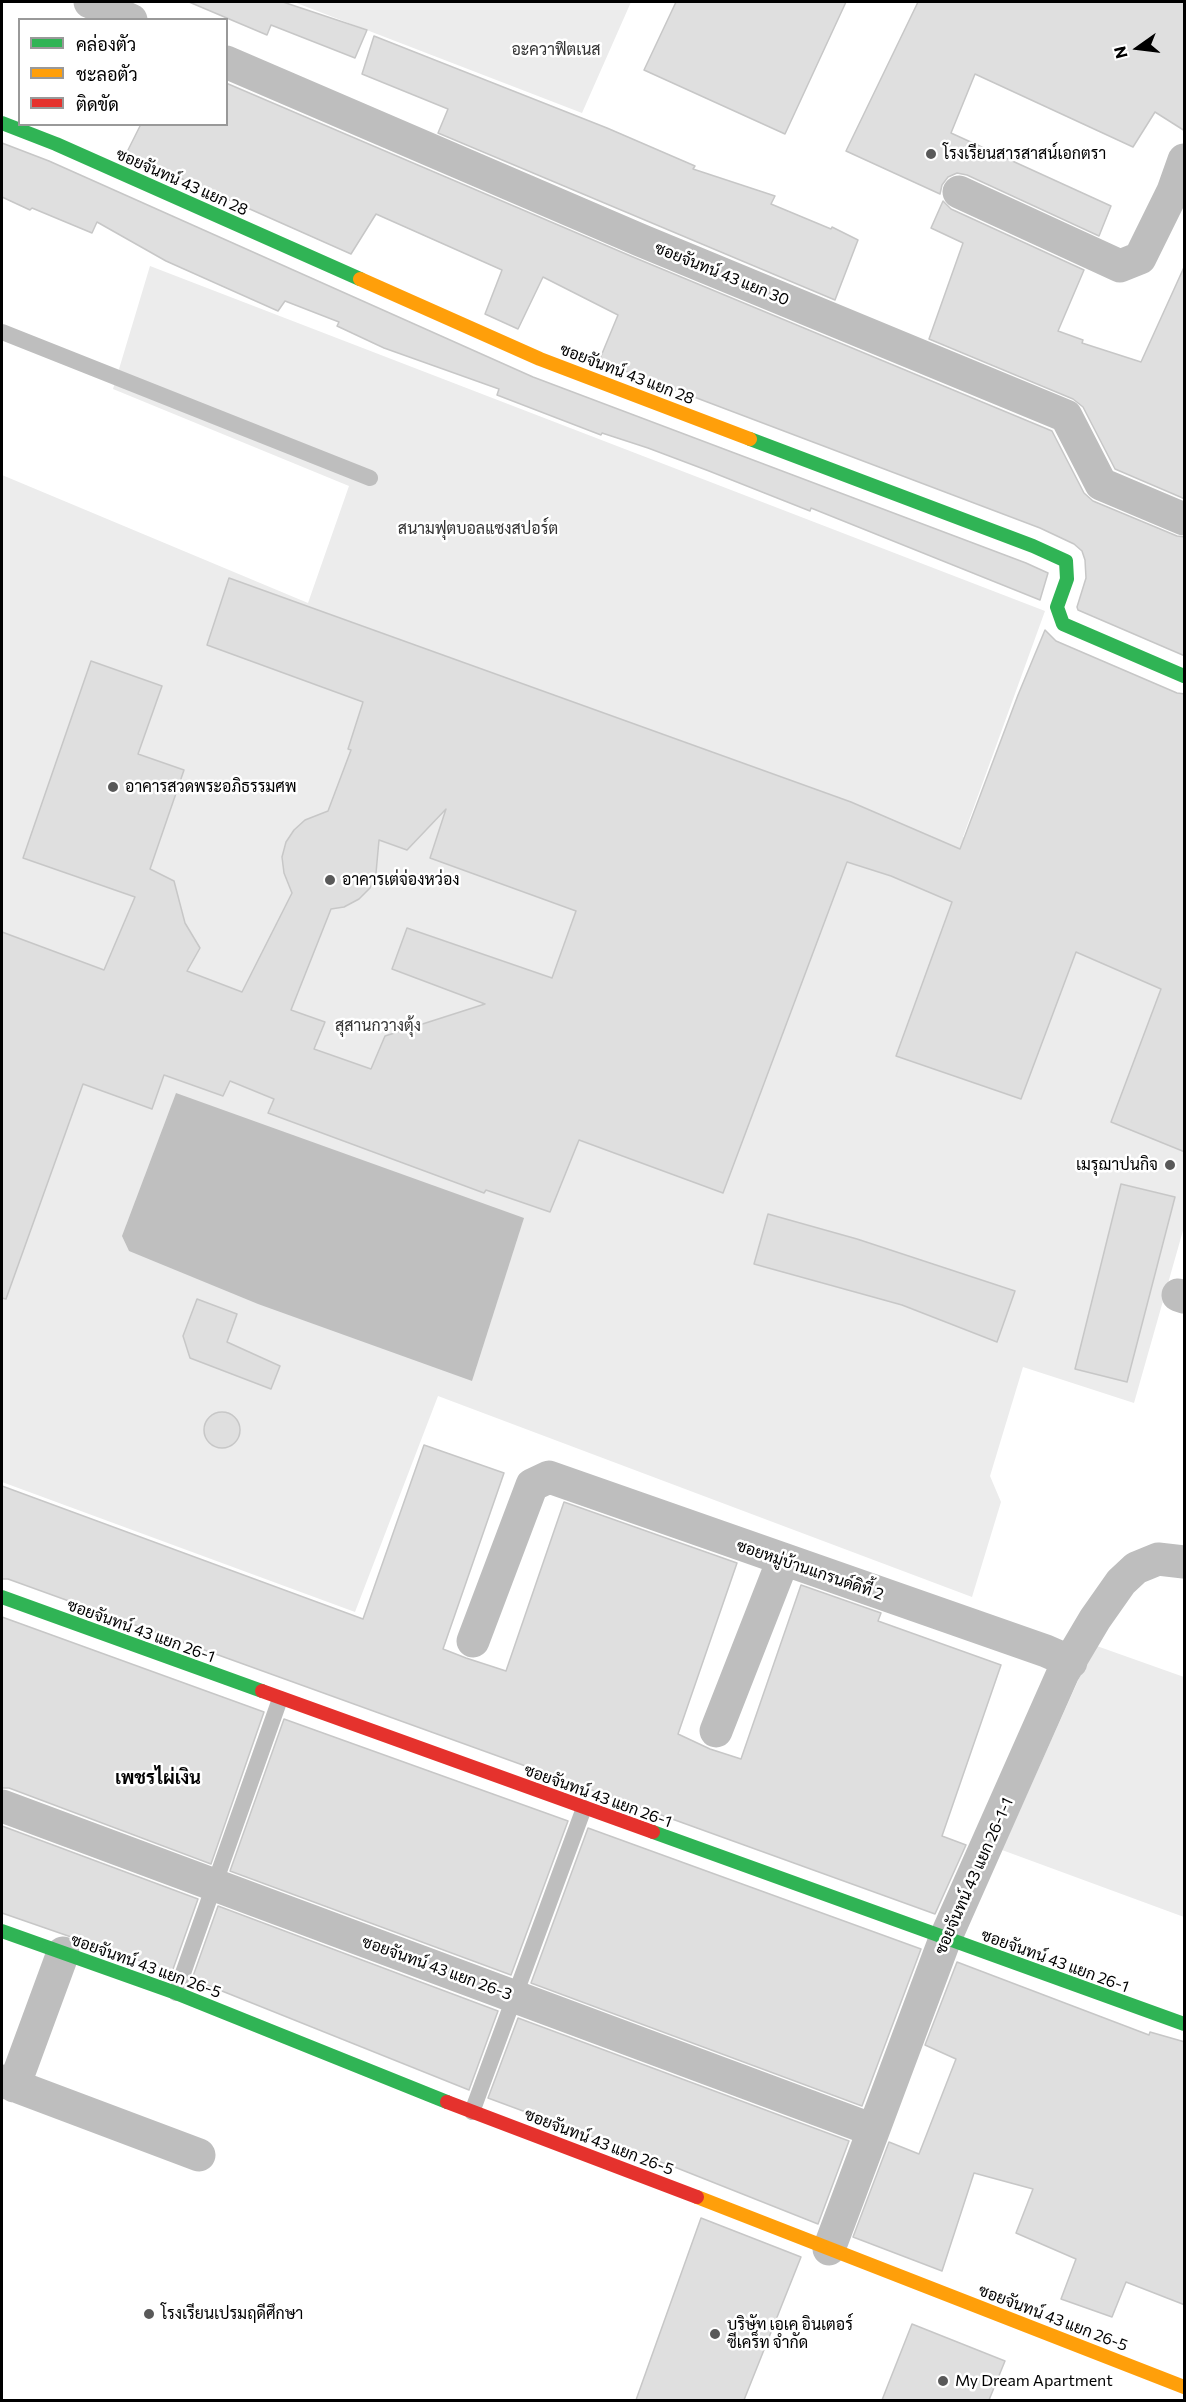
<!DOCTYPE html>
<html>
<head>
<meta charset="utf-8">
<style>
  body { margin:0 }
  #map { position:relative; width:1186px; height:2402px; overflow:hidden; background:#fff; font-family:Commissioner,Sarabun,sans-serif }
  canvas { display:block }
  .frame { position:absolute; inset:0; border:3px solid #000; pointer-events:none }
  .legend { position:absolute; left:18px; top:18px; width:210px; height:108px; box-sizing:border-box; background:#fff; border:2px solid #999; margin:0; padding:8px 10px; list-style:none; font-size:18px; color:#000 }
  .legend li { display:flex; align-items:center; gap:12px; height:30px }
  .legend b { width:30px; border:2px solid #999 }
  .north { position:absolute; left:1108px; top:18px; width:60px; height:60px; -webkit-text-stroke:4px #fff; paint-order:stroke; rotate:256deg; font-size:16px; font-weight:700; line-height:24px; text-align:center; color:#000 }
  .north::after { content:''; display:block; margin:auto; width:21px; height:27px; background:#000; clip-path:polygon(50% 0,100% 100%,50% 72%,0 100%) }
</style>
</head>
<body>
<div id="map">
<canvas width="1186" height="2402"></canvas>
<div class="frame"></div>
<ul class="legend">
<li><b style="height:8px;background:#30b455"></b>คล่องตัว</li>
<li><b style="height:8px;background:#ff9f0a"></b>ชะลอตัว</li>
<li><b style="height:8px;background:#e5322d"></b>ติดขัด</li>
</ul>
<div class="north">N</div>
</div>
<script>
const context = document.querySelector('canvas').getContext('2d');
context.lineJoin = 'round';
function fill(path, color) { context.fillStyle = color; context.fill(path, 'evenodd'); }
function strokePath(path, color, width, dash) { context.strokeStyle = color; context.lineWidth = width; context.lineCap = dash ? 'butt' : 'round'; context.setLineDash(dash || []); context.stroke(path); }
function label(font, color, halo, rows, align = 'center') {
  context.font = font + ' Commissioner,Sarabun,sans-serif'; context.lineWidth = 5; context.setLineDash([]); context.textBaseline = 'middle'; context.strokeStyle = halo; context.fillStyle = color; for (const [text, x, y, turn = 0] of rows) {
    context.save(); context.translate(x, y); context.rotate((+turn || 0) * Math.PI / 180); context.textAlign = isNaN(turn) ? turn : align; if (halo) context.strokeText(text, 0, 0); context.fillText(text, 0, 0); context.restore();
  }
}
fill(new Path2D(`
  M294,2H631L582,113Z
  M150,266L1045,611L963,837L1184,916V1227L1134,1403L1023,1367L990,1476L1001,1502L972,1597L438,1396L355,1612L2,1482V475L308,603L349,486L113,389Z
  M1094,1645L1184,1677V1917L1002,1850Z`), '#ececec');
fill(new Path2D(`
  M176,1093L524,1218L472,1381L258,1304L129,1251L122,1236Z`), '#bfbfbf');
const building = new Path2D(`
  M189,2H283L367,30L355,58L271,25L267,35Z
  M676,2H846L785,134L644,70Z
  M918,2H1185V131L1155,112L1133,147L975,74L951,133L1111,206L1099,236L967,175L957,173L948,177L942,185L940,194L846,151Z
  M374,36L607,128L695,166L693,169L775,196L771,204L831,229L832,227L858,240L835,300L438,133L448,109L362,74Z
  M226,83L633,257L1052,431L1084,493L1093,501L1177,536L1185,537V656L1078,610L1077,607L1086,578L1085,560L1082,551L1074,544L1040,528L599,361L618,315L543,277L518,329L485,314L502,270L376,214L351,254L126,154L141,124H226Z
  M2,143L49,161L533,377L1026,563L1048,573L1040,600L811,508L810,511L709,471L648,448L602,433L601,435L497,395L499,389L384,348L337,326L339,322L285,301L278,311L166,261L97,222L92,233L32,208L30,210L2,197Z
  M943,201L951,209L1084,270L1058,331L1083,340L1082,343L1141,362L1185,265V499L1115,469L1083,407L1073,399L929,339L963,243L931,228Z
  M229,578L851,802L960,849L1018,695L1045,630L1056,641L1177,693L1185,694V1152L1111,1122L1161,989L1076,952L1021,1099L896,1056L952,902L891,876L847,862L723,1193L579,1140L550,1212L486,1190L484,1193L268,1113L274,1099L230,1081L223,1096L164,1075L152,1109L83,1084L6,1299L2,1298V932L104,970L135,897L23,858L91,661L162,686L138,754L184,770L150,869L174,881L185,923L200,948L187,971L242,992L292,893L284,873L282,857L286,842L294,830L305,820L328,811L351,750L348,749L363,702L207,645ZM446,809L430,858L576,911L552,978L407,928L392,969L485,1004L385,1036L371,1069L314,1049L325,1022L291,1010L331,909L344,907L359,899L370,888L376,873L379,840L407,850Z
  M1121,1184L1175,1197L1127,1382L1075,1369Z
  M768,1214L857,1239L1015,1291L997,1342L902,1305L754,1264Z
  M197,1299L237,1314L227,1342L280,1366L271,1389L190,1358L183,1336Z
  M204 1430a18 18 0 1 1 36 0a18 18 0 1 1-36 0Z
  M424,1445L504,1473L443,1649L466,1658L506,1671L564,1502L737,1563L678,1734L710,1749L741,1759L801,1585L881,1613L878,1621L1001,1665L942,1836L966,1845L935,1914L8,1579H2V1486L363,1619Z
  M2,1617L264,1712L211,1864L9,1788H2Z
  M284,1719L568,1821L511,1975L230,1871Z
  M2,1826L198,1899L172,1972L2,1913Z
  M588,1828L921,1949L862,2106L531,1983Z
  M218,1906L498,2011L469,2090L192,1979Z
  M957,1962L1149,2035L1150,2032L1185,2042V2305L1126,2282L1112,2317L1061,2299L1076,2259L1016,2233L1033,2189L974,2173L942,2271L853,2237L889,2142L919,2154L956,2059L925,2045Z
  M518,2018L849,2141L818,2224L677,2168L488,2098Z
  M701,2218L801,2257L744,2400H636Z
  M912,2324L1005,2361L989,2400H882Z`);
fill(building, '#dfdfdf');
strokePath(building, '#c7c7c7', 1.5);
strokePath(new Path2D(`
  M2,332L370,478
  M176,1993L280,1699
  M472,2112L584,1808`), '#bebebe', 16);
strokePath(new Path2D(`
  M90,2L131,20
  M226,62L640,240L1066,416L1101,484L1184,519
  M959,192L1120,266L1140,258L1173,191L1184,160
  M1178,1295L1184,1297
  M473,1641L532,1485L549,1477L1046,1651L1071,1662
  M716,1731L783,1560
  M2,1806L873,2130
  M2,2081L199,2155
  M14,2086L63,1953
  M829,2249L945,1939L1063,1673L1095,1619L1121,1582L1136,1568L1158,1559L1184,1562`), '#bebebe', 33);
strokePath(new Path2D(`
  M2,123L56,144L360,279
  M750,439L1033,546L1066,561L1067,579L1057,607L1063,624L1184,676
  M2,1597L262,1691
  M653,1832L1184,2024
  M2,1931L176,1993L447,2102`), '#30b455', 14);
strokePath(new Path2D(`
  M360,279L540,359L750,439
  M697,2197L1184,2387`), '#ff9f0a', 14);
strokePath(new Path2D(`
  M262,1691L653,1832
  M447,2102L697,2197`), '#e5322d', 14);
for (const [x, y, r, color] of [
  [931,154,6,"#595959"],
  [113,787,6,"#595959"],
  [330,880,6,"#595959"],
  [1170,1165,6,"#595959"],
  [149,2314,6,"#595959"],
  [715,2334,6,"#595959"],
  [943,2381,6,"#595959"]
]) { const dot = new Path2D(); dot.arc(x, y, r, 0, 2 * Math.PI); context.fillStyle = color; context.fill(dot); strokePath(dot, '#fff', 2); }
label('16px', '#333', '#fff', [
  ["อะควาฟิตเนส",556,50],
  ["สนามฟุตบอลแซงสปอร์ต",478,529],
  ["สุสานกวางตุ้ง",378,1026]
]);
label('16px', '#000', '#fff', [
  ["โรงเรียนสารสาสน์เอกตรา",943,154],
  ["อาคารสวดพระอภิธรรมศพ",125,787],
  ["อาคารเต่จ่องหว่อง",342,880],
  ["เมรุฌาปนกิจ",1158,1165,"right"],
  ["โรงเรียนเปรมฤดีศึกษา",161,2314],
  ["บริษัท เอเค อินเตอร์",727,2325],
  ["ซีเคร็ท จำกัด",727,2343],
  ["My Dream Apartment",955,2381]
], 'left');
label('16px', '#000', '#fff', [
  ["ซอยจันทน์ 43 แยก 28",182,182,24],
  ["ซอยจันทน์ 43 แยก 30",722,274,22],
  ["ซอยจันทน์ 43 แยก 28",627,374,21],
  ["ซอยหมู่บ้านแกรนด์ดิที้ 2",810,1570,19],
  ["ซอยจันทน์ 43 แยก 26-1",141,1631,20],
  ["ซอยจันทน์ 43 แยก 26-1",598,1796,20],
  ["ซอยจันทน์ 43 แยก 26-1-1",974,1876,-66],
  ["ซอยจันทน์ 43 แยก 26-1",1055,1961,20],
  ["ซอยจันทน์ 43 แยก 26-5",146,1966,20],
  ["ซอยจันทน์ 43 แยก 26-3",437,1968,20],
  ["ซอยจันทน์ 43 แยก 26-5",599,2142,21],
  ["ซอยจันทน์ 43 แยก 26-5",1053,2318,21]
]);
label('bold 18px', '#000', '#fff', [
  ["เพชรไผ่เงิน",158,1778]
]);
</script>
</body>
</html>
